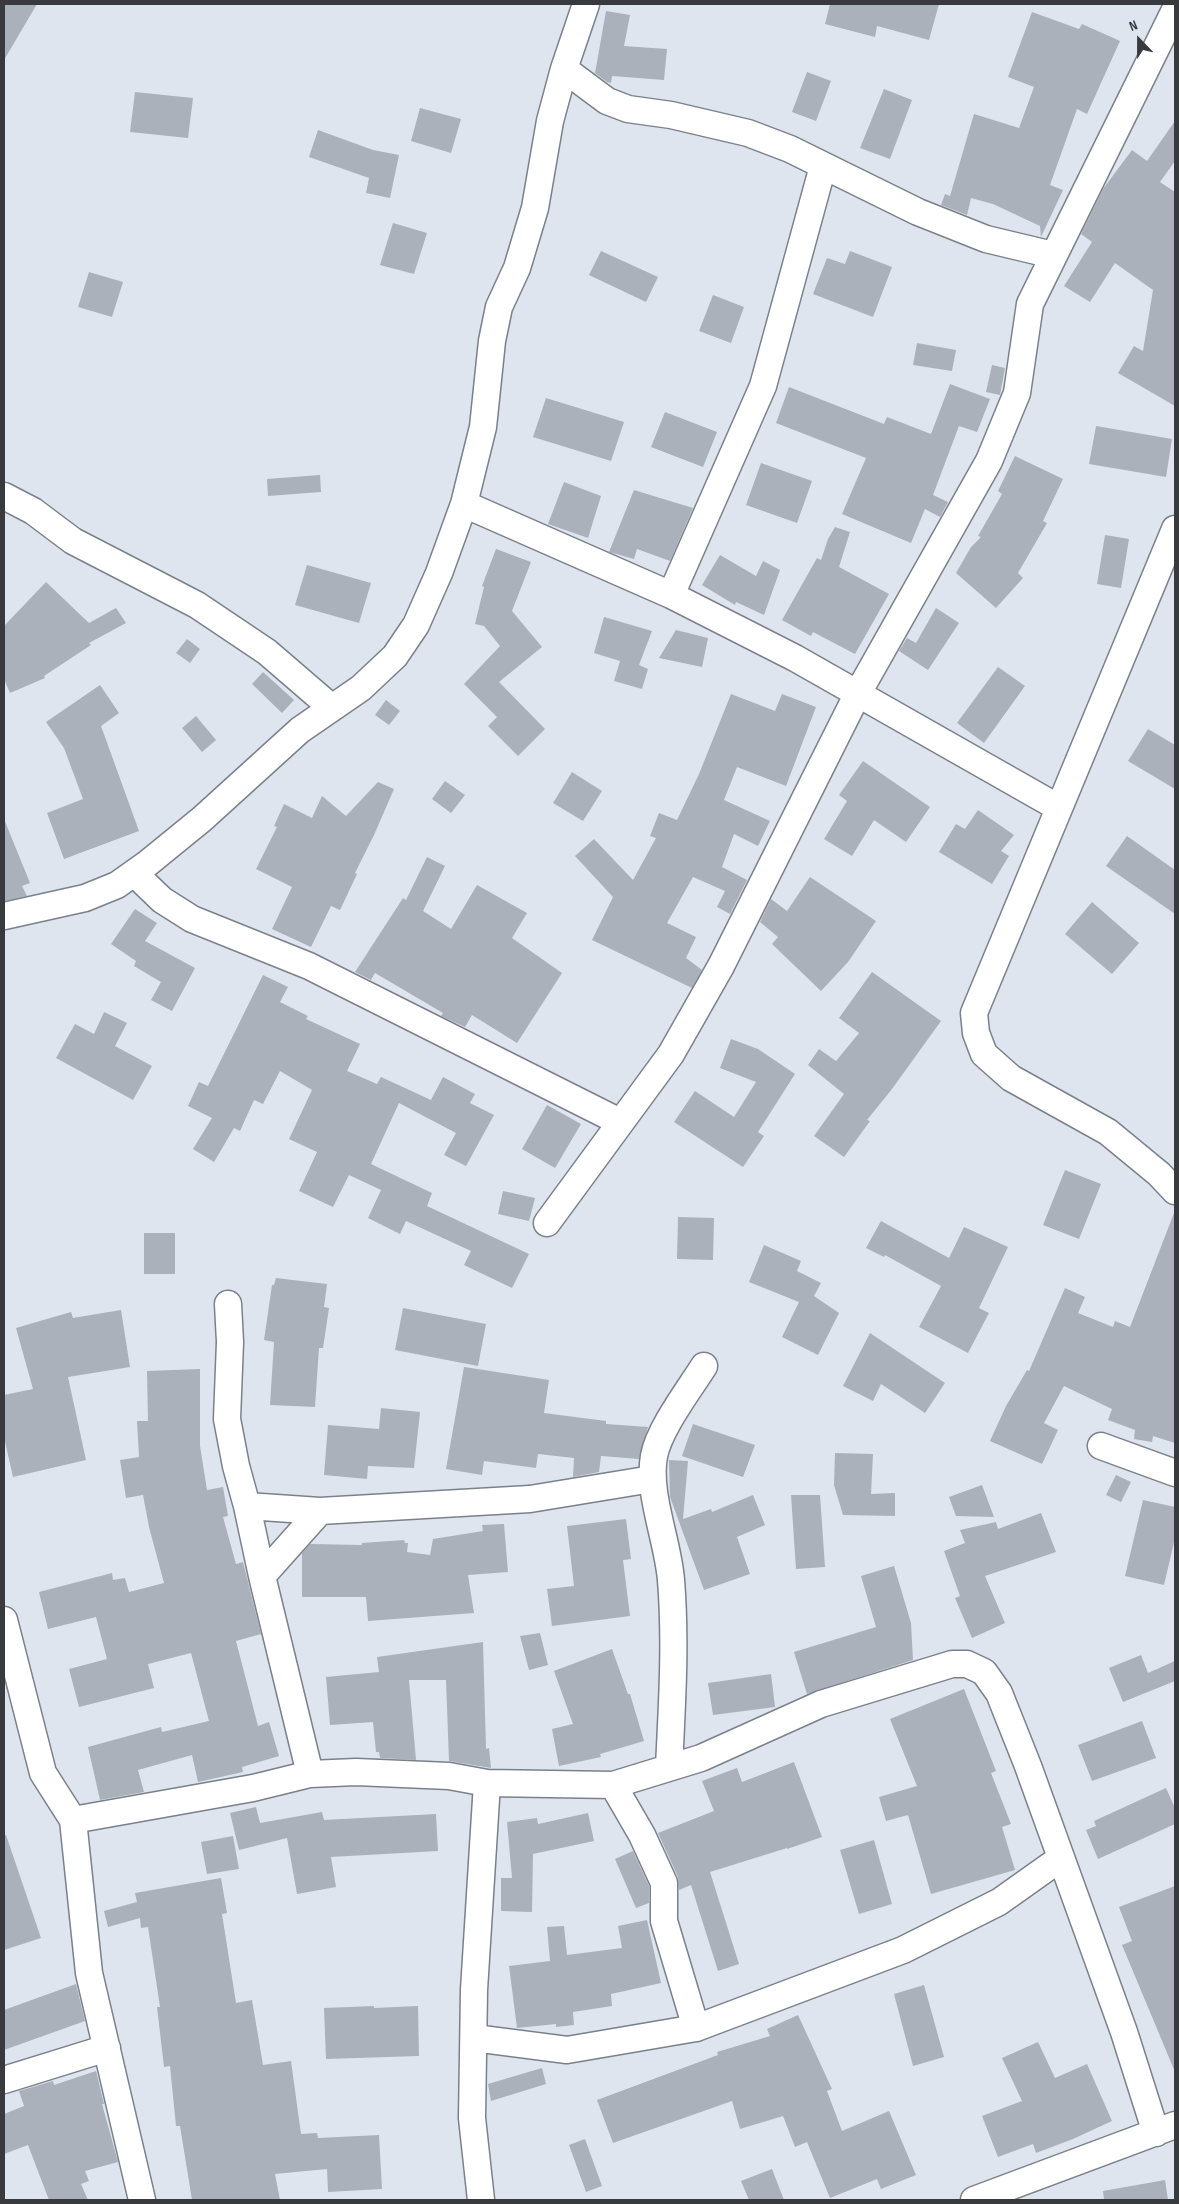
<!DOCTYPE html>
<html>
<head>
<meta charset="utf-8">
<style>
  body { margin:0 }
  #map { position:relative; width:1179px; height:2204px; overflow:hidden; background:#dee5ef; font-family:"Sofia Sans Condensed",sans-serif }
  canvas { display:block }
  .frame { position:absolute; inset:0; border:5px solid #383a3e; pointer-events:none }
  .north { position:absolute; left:1114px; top:15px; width:50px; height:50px; -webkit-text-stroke:4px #dee5ef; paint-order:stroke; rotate:338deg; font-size:14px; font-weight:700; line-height:20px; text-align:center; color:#383a3e }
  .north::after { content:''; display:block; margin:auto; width:18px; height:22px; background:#383a3e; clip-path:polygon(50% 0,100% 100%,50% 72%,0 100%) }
</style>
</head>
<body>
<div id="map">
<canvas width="1179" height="2204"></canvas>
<div class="frame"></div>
<div class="north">N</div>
</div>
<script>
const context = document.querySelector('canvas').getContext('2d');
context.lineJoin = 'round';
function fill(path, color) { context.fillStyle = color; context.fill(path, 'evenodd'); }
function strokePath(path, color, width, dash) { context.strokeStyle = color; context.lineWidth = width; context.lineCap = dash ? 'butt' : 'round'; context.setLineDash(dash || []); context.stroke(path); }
fill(new Path2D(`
  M4,4H37L4,60Z
  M830,4H939L929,40L877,26L875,37L825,24Z
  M606,11L630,15L624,46L667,49L664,80L612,76L611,83L607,82L595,73Z
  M1032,12L1079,29L1082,24L1120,41L1087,114L1077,109L1050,185L1063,190L1041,237L1040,226L993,204L971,198L967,215L941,205L945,194L950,196L974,114L1019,128L1034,87L1008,77Z
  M807,72L831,81L816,121L792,112Z
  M884,89L912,100L890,159L860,148Z
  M135,92L193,98L188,138L130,132Z
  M420,108L461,119L451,153L411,141Z
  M1175,121V161L1160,182L1175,192V406L1118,373L1134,346L1143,351L1153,290L1115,263L1090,302L1064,286L1092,242L1081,234L1103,189L1132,150L1147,161Z
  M318,130L373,150L399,155L390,198L366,193L369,178L309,157Z
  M393,223L427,233L414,274L380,265Z
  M601,251L658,277L646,302L589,275Z
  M850,251L892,267L873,317L813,294L827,258L845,264Z
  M89,272L123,282L112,317L78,307Z
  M713,295L744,307L731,343L699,331Z
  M917,343L956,350L952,371L913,365Z
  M992,365L1005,368L1000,395L986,392Z
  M950,384L990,399L977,432L959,426L933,495L948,502L940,517L925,509L911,543L842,514L866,458L776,423L789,387L884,424L887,417L931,434Z
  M546,398L624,422L611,461L533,437Z
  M665,412L717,432L703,467L651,447Z
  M1096,426L1172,439L1166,477L1089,464Z
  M1015,456L1063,479L1043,521L1047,523L1018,573L1023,578L996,608L956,573L971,547L981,537L978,536L1002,494L998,491Z
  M761,463L812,481L797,523L746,505Z
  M320,475L321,492L268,496L267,479Z
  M564,482L601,496L588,538L548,524Z
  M634,490L693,508L670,561L637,549L634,559L609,552Z
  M835,527L850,532L839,567L889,594L855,654L813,632L811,636L782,620L817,558L821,560L828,539Z
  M1105,535L1129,539L1121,588L1097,584Z
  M496,549L531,562L512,611L542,647L499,682L545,729L518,756L488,726L497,717L464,684L500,646L484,626L475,624L484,587L482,586Z
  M720,555L756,576L763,561L780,570L764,615L736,602L735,605L702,585Z
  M307,565L371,583L359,623L295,605Z
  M46,582L89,623L116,608L126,623L89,643L91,645L44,676L45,678L10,693L4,679V626Z
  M936,608L959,623L928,670L899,651L907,638L916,643Z
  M604,617L652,631L639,665L648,669L642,689L614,681L620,661L594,653Z
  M676,630L708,638L702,667L659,658Z
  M187,639L200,649L190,663L176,653Z
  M998,667L1025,686L984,743L957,723Z
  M263,672L294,700L282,713L252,684Z
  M100,685L119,713L101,726L139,831L64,859L47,813L83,799L64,748L46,722Z
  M731,694L775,711L782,694L816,707L786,786L737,767L724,800L770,821L758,846L734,834L722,867L747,880L730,914L717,907L725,891L693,877L667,923L696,937L686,958L702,970L692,988L592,940L613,897L575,856L594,839L633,880L656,838L650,836L659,813L677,820L699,774Z
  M386,700L400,711L389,725L375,715Z
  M196,716L216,740L202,752L182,728Z
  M1148,729L1175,745V789L1128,761Z
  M863,761L930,807L906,842L874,820L852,856L824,839L847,801L839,795Z
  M572,772L602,791L583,821L553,803Z
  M445,781L465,795L451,813L432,799Z
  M378,782L394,789L374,835L355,873L357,874L340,910L331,906L311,947L272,929L292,887L256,869L277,827L274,826L284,804L312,818L322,796L346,816Z
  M978,810L1014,835L1001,851L1009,856L992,884L939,852L956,824L965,829Z
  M4,819L30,883L22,886L27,896L4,901Z
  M1127,836L1175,870V914L1106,866Z
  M427,857L445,866L423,911L451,929L477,885L527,913L512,938L562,973L517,1043L472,1015L465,1027L441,1016L443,1013L375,973L371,980L355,972L403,898L406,900Z
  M810,877L876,921L848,962L821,991L772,944L778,937L760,922L771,899L787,911Z
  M1092,902L1139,943L1112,974L1065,934Z
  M135,909L157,923L145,941L195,968L172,1011L151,1000L161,982L134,966L136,961L111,944Z
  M872,972L941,1021L892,1089L867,1120L870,1121L844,1157L814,1136L844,1094L808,1065L819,1049L836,1061L859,1033L839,1018Z
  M263,975L288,987L280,1002L308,1016L306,1019L360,1044L347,1071L377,1084L381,1077L431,1100L443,1077L475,1094L470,1103L494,1115L466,1166L444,1155L456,1133L399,1103L371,1164L432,1193L427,1206L529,1254L512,1288L464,1265L471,1251L406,1221L400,1234L368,1218L381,1190L349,1175L333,1207L299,1191L317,1152L289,1139L312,1090L280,1071L263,1104L254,1100L240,1131L234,1128L214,1162L193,1149L212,1118L188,1106L199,1082L208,1086Z
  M104,1012L127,1023L115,1046L152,1066L133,1100L56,1058L75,1024L94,1034Z
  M731,1039L758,1049L795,1074L758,1132L764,1136L743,1167L674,1122L695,1091L734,1117L756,1082L720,1068Z
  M547,1105L581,1124L555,1168L522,1149Z
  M1065,1170L1101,1184L1079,1239L1043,1225Z
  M503,1191L535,1198L529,1221L498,1214Z
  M1174,1213H1175V1443L1153,1436L1152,1442L1134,1439L1135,1430L1108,1420L1112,1409L1064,1386L1044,1423L1058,1430L1042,1464L990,1441L1006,1406L1027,1370L1029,1371L1065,1288L1085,1297L1078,1313L1113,1327L1115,1321L1130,1327Z
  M678,1217L714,1218L713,1260L677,1259Z
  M881,1221L949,1258L964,1227L1008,1247L979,1308L989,1313L968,1353L919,1327L941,1286L885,1255L884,1257L866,1248Z
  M144,1233H175V1274H144Z
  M764,1245L801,1261L797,1271L821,1283L814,1296L839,1313L818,1355L782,1337L799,1302L749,1282Z
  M276,1278L327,1284L324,1307L329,1308L323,1348H319L315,1407L270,1405L274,1342L264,1340L272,1285H274Z
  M403,1308L486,1324L478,1366L395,1350Z
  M121,1310L130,1367L68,1377L86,1460L13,1477L4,1437V1395L33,1389L16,1328L71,1312L73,1318Z
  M870,1333L945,1383L925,1413L881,1384L873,1401L843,1386Z
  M464,1367L549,1380L544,1413L606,1421V1424L648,1427L639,1459L601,1456L599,1472L573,1477L574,1458L538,1454L536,1468L484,1461L482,1475L446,1469Z
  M200,1369V1446L207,1490L223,1487L228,1516L223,1517L236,1564L243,1562L261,1634L236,1641L258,1726L269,1722L279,1756L242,1767L243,1772L198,1782L192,1755L138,1770L144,1792L100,1800L88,1747L161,1727L162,1732L209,1721L191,1653L148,1664L154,1688L79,1707L69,1669L107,1659L96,1617L48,1629L39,1592L112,1573L113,1580L125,1578L129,1592L164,1583L149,1527L143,1495L126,1498L120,1460L139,1457L137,1421H148L147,1371Z
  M381,1408L420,1412L414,1468L368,1466L367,1479L324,1475L328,1425L379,1429Z
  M693,1424L755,1445L743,1477L682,1456Z
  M835,1453L873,1454L871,1494L895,1493V1516L843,1515L834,1485Z
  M669,1460L688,1461L683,1519L711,1509L712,1512L753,1495L765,1525L737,1537L750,1574L704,1590L670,1497Z
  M1116,1475L1131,1482L1121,1502L1106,1495Z
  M982,1485L994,1517L956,1516L949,1497Z
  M791,1495H820L825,1567L796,1569Z
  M1143,1500L1175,1507V1538L1164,1585L1125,1576Z
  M1041,1513L1056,1552L985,1576L1005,1623L972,1638L955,1598L960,1596L944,1551L965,1543L960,1530L996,1522L998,1529Z
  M626,1519L631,1559L623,1560L630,1616L552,1626L547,1589L574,1586L567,1526Z
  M504,1524L508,1572L468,1575L474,1613L368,1621L366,1597H302V1553L310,1544L362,1545V1543L404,1540L405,1543H408L407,1552L430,1555L433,1539L483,1531L482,1525Z
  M894,1566L911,1623L913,1660L807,1694L794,1652L876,1627L861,1576Z
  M540,1633L548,1665L529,1670L520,1636Z
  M483,1642L486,1749L489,1748L491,1768L449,1761L446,1680H409L416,1760L380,1758L379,1752H376L373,1722L330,1725L326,1677L379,1672L377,1657Z
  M612,1649L628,1694H630L644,1741L600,1754L601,1757L559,1766L552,1729L573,1724L554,1671Z
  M1141,1655L1148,1673L1175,1661V1681L1123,1702L1109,1668Z
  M771,1674L775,1707L713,1715L708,1683Z
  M964,1689L996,1771L991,1773L1011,1824L1002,1827L1015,1870L931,1894L908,1815L886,1821L879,1797L917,1786L890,1719Z
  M1142,1721L1156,1758L1092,1781L1078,1745Z
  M794,1762L822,1837L787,1849V1848L710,1872L739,1964L718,1971L691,1885L679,1890L678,1877L658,1833L714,1811L702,1781L737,1768L742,1782Z
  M1166,1788L1175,1808V1824L1098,1859L1086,1830L1096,1826L1094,1821Z
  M256,1807L260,1823L322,1812L324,1820L436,1814L438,1851L331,1857L336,1887L297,1894L287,1838L239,1850L230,1813Z
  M588,1813L594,1841L533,1854L532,1912L501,1911V1878H512L507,1822L537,1818L538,1824Z
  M4,1835H6L41,1938L4,1950Z
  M233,1836L239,1869L207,1874L201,1842Z
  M874,1840L892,1904L859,1914L840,1850Z
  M633,1851L649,1886V1903L636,1908L615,1859Z
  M221,1878L227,1913L222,1914L236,2003L252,2000L263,2065L291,2061L301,2134L317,2133L318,2138L379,2135L382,2189L328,2192L327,2169L275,2174L280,2200H192L180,2126H176L170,2066L164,2067L157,2007H160L148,1927L141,1928L140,1918L108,1927L104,1911L137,1902L135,1893Z
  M1175,1886V2072L1122,1945L1132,1941L1119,1907Z
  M647,1920L661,1983L611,1994L612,2006L573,2012L574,2025L556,2027V2024L517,2028L509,1966L550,1961L547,1927L564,1926L567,1955L622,1948L618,1926Z
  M76,1984L85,2021L4,2050V2010Z
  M924,1985L944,2057L913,2066L894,1994Z
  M374,2006V2008L418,2006L419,2056L326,2059L324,2008Z
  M798,2015L832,2089L827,2091L842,2131L889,2111L916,2175L881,2189L877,2179L830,2198L807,2142L795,2147L783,2116L740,2129L732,2101L613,2143L597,2100L718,2055L717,2052L770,2036L767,2029Z
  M1038,2042L1055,2078L1087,2064L1112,2121L1073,2139L1036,2153L1033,2144L998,2157L982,2116L1022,2101L1002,2058Z
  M542,2068L546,2084L491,2101L488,2084Z
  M96,2071L104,2104H102L118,2162L85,2171L89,2181L81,2184L88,2200H49L28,2145L4,2154V2114L24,2106L19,2091L53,2081L54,2085Z
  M585,2139L602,2186L586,2192L569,2145Z
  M772,2169L784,2200H749L741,2181Z
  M1165,2180L1168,2200H1104L1103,2191Z`), '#aab1ba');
const street = new Path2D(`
  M564,69L607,101L628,109L671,115L748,133L790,149L918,212L986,239L1053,255
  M4,496L33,511L73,541L197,605L267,652L332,708
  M464,504L671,595L795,658L1059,808
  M1175,529L974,1013L976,1033L984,1054L1011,1078L1108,1132L1159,1174L1175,1191
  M671,595L763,386L823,166
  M134,873L162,900L192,919L309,966L620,1122
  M4,916L85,898L117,885L148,863L202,819L300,730L361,688L395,656L416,625L439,573L464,504L483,427L492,341L499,307L517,268L535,208L550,121L564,69L586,4
  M547,1223L671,1054L721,966L858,693L989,461L1017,393L1030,304L1175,10
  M228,1304L230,1342L227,1419L236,1466L247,1506L262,1576L310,1774
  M1101,1446L1175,1473
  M247,1506L320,1511L530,1499L652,1479
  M262,1576L320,1511
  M4,1620L43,1773L73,1820L89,1973L142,2200
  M669,1767C672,1705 676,1642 671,1580C668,1541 647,1493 654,1456C659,1429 689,1390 704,1366
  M613,1785L642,1835L664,1883V1921L696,2028
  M73,1820L253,1788L310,1774L356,1772L449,1776L487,1783L613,1785L701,1758L821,1704L952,1664H967L984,1672L999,1693L1028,1766L1124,2032L1156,2133
  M474,2038L567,2050L696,2028L903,1950L999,1902L1061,1858
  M4,2080L107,2048
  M481,2200L472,2118L474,1990L487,1783
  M974,2200L1175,2125`);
strokePath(street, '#7b818a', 29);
strokePath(street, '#fff', 26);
</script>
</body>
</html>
